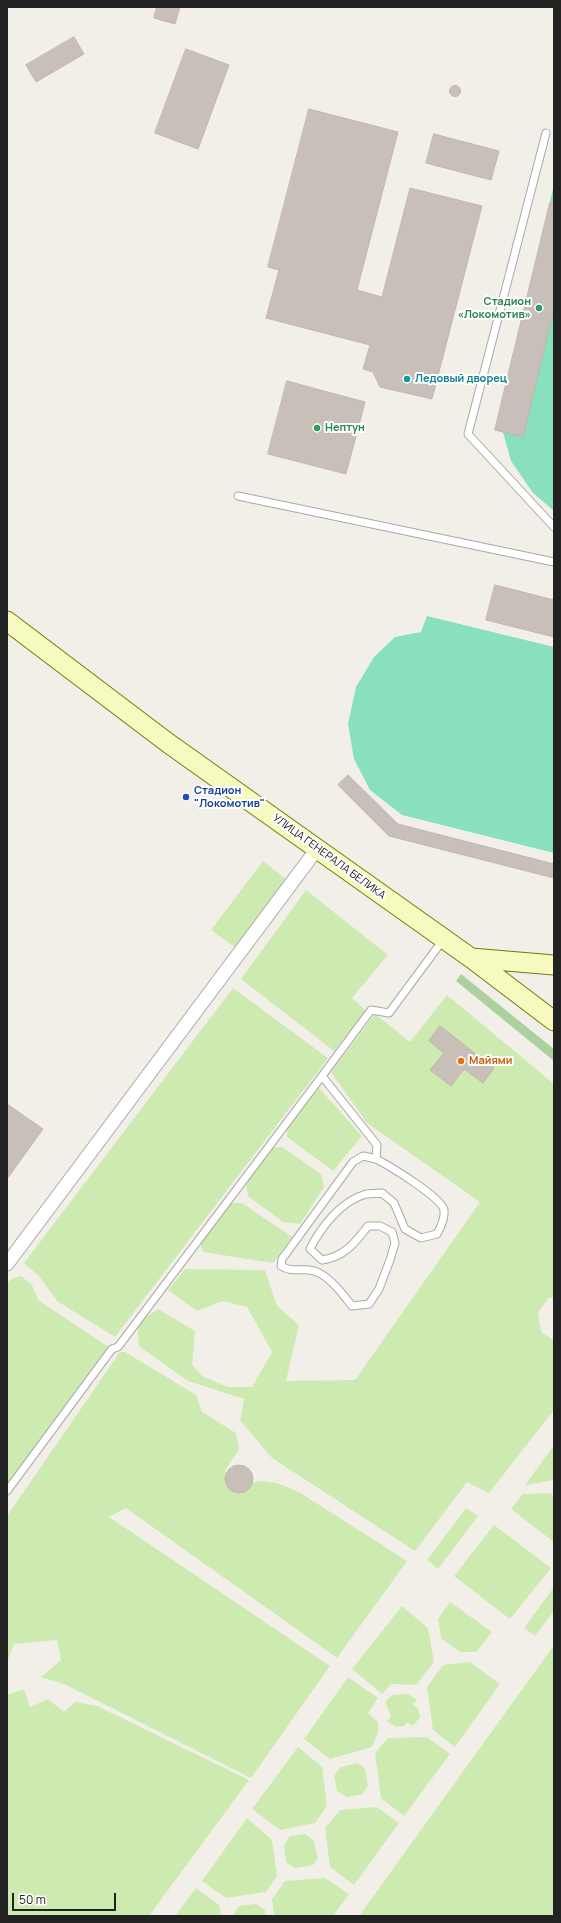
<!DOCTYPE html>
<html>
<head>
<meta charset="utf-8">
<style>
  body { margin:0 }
  #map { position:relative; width:561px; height:1923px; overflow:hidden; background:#f2efe9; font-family:Manrope,sans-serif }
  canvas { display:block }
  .frame { position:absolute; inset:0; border:8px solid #222; pointer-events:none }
  .scale { position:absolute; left:12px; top:1893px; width:104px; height:18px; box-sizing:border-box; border:2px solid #222; border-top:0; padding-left:5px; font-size:12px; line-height:14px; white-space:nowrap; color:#222; -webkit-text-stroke:3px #fff; paint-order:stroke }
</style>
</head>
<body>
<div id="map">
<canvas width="561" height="1923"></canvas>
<div class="frame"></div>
<div class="scale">50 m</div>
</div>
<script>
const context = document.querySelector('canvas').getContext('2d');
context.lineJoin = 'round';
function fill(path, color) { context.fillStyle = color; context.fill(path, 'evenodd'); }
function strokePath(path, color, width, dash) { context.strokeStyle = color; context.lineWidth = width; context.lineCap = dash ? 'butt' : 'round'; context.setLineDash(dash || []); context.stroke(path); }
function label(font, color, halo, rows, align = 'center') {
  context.font = font + ' Manrope,sans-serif'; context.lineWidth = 4; context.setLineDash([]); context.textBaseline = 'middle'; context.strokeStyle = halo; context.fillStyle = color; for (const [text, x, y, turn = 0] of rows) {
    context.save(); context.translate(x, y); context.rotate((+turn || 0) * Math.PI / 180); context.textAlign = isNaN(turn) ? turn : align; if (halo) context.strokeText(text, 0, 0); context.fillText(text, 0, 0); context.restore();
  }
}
fill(new Path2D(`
  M263,861L287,880L236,948L211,930Z
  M306,890L388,955L352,998L366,1011L334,1051L241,979Z
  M233,988L328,1058L115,1337L57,1301L39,1276L24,1263Z
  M447,995L554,1084V1297L549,1298L538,1312L541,1332L554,1340V1410L489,1493L467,1482L415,1551L272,1458L240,1420L244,1399L188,1381L139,1346L137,1323L158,1309L195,1331L192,1365L202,1376L228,1387H252L272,1352L247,1307L223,1301L197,1311L168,1290L185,1269L265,1270L277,1306L299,1325L286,1381L355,1380L480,1202L367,1123L331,1072L375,1014L410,1042Z
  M319,1088L362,1136L333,1171L287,1137V1125Z
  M282,1147L321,1174L324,1187L300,1224L283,1222L248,1196L246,1184L271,1148Z
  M230,1203H242L292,1237L273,1263L203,1252L200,1242Z
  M21,1276L32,1285L38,1300L110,1348L7,1487V1284L11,1279Z
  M120,1352H125L196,1395L202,1412L236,1433L239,1449L225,1471L231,1487L261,1481L277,1483L299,1492L407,1561L337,1658L126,1508L109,1517L330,1666L251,1778L66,1685L41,1677L61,1660L57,1640L14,1644L7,1662V1516Z
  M554,1445V1480L525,1485Z
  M550,1493L554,1496V1542L511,1509L523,1494Z
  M466,1508L478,1516L438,1569L427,1560Z
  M494,1525L551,1568L510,1619L454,1576Z
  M554,1587V1611L535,1636L524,1628Z
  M450,1602L492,1632L476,1652H460L441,1638L438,1619Z
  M402,1606L428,1628L434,1662L416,1685L391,1684L382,1694L352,1669Z
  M554,1645V1916H359Z
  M470,1662L500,1684L455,1747L433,1730L427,1687L443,1665Z
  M348,1677L378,1698L368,1713L378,1722V1732L372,1747L330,1759L304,1739Z
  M24,1689L30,1707L48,1699L64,1712L75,1702L97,1706L249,1780L149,1916H7V1695Z
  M408,1694L417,1700L413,1705L418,1708L420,1717L413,1726L407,1722L404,1726L396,1727L387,1721L391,1716L385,1702L392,1695Z
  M427,1737L450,1754L404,1816L381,1798L375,1753L388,1738Z
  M298,1747L322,1767L327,1806L315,1823L280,1830L252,1809Z
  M358,1763L365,1769L368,1786L362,1794L347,1797L337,1791L334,1775L341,1767Z
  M377,1807L399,1823L354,1885L330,1867L325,1828L340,1810Z
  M247,1818L272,1840L277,1876L266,1892L226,1898L202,1881Z
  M305,1834L314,1841L318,1858L313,1865L295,1868L286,1862L284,1845L290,1836Z
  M325,1878L349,1894L333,1916H274L272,1899L285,1881Z
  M196,1888L219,1905L221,1916H175Z
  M256,1904L265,1910L266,1916H232L239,1906Z`), '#cdebb0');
fill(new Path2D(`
  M461,974L554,1049V1061L456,981Z`), '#add19e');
fill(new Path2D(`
  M554,185V511L533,493L511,461L503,432L495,430Z
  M427,616L554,647V853L402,815L370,790L354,759L348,724L356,687L374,657L395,637L421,632Z`), '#88e0be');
const building = new Path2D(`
  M157,7H180L175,24L154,18Z
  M74,37L84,54L36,82L26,65Z
  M186,49L229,65L198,149L155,133Z
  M449.5 91a5.5 5.5 0 1 1 11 0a5.5 5.5 0 1 1-11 0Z
  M309,109L398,132L357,290L382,297L410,188L482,206L432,399L380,387L373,372L363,369L370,345L266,318L279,270L268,267Z
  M434,134L499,151L491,180L426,163Z
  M550,203H554V309L523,437L495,430Z
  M287,381L365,402L346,474L268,454Z
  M495,585L554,600V637L486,620Z
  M348,775L398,824L554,864V878L389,836L338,785Z
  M440,1026L494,1068L483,1083L464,1069L451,1086L430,1070L444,1053L429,1041Z
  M7,1104L43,1129L7,1179Z
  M225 1479a14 14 0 1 1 28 0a14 14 0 1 1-28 0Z`);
fill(building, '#c7bfb8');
strokePath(building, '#c4b6ab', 1);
const service = new Path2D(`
  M546,133L468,434L554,527
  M238,496L554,562
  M363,1156C368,1157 373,1158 378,1160C391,1167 441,1197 444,1210C445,1218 441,1227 437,1234L421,1238L405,1229L394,1203L382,1193C377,1194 371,1193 366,1194C341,1201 321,1227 310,1249L322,1260C344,1257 355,1243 368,1226H380L392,1232L395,1243L390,1260L379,1289L369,1304L352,1306C342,1293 326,1271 309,1270C298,1269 291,1272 281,1266L282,1259L353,1162Z
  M376,1159L377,1145L322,1076L371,1010L389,1013L443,940
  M7,1491L112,1349L118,1347L322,1076`);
const minor = new Path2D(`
  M7,1264L317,849`);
const secondary = new Path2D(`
  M7,621L168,743L471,958L554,1021
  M471,958L554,965`);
strokePath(service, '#a9a9a9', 9);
strokePath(minor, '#a9a9a9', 15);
strokePath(secondary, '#707d05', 21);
strokePath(service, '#fff', 7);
strokePath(minor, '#fff', 13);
strokePath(secondary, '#f7fabf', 19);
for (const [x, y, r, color] of [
  [539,308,4,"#2e9e5b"],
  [407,379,4,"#0f9aa8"],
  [317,428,4,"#2e9e5b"],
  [186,797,4,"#1a4fb4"],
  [461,1061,4,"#e8710a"]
]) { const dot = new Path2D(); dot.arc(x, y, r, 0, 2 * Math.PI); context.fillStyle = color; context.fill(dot); strokePath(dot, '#fff', 1.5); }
label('bold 11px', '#27864d', '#fff', [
  ["Стадион",531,302],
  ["«Локомотив»",531,315],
  ["Нептун",325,428,"left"]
], 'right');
label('bold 11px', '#0d838f', '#fff', [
  ["Ледовый дворец",415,379]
], 'left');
label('bold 11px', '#164399', '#fff', [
  ["Стадион",194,791],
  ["\"Локомотив\"",194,804]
], 'left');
label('11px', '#222', '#fff', [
  ["УЛИЦА ГЕНЕРАЛА БЕЛИКА",329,857,36]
]);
label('bold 11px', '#c56008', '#fff', [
  ["Майями",469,1061]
], 'left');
</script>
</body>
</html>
